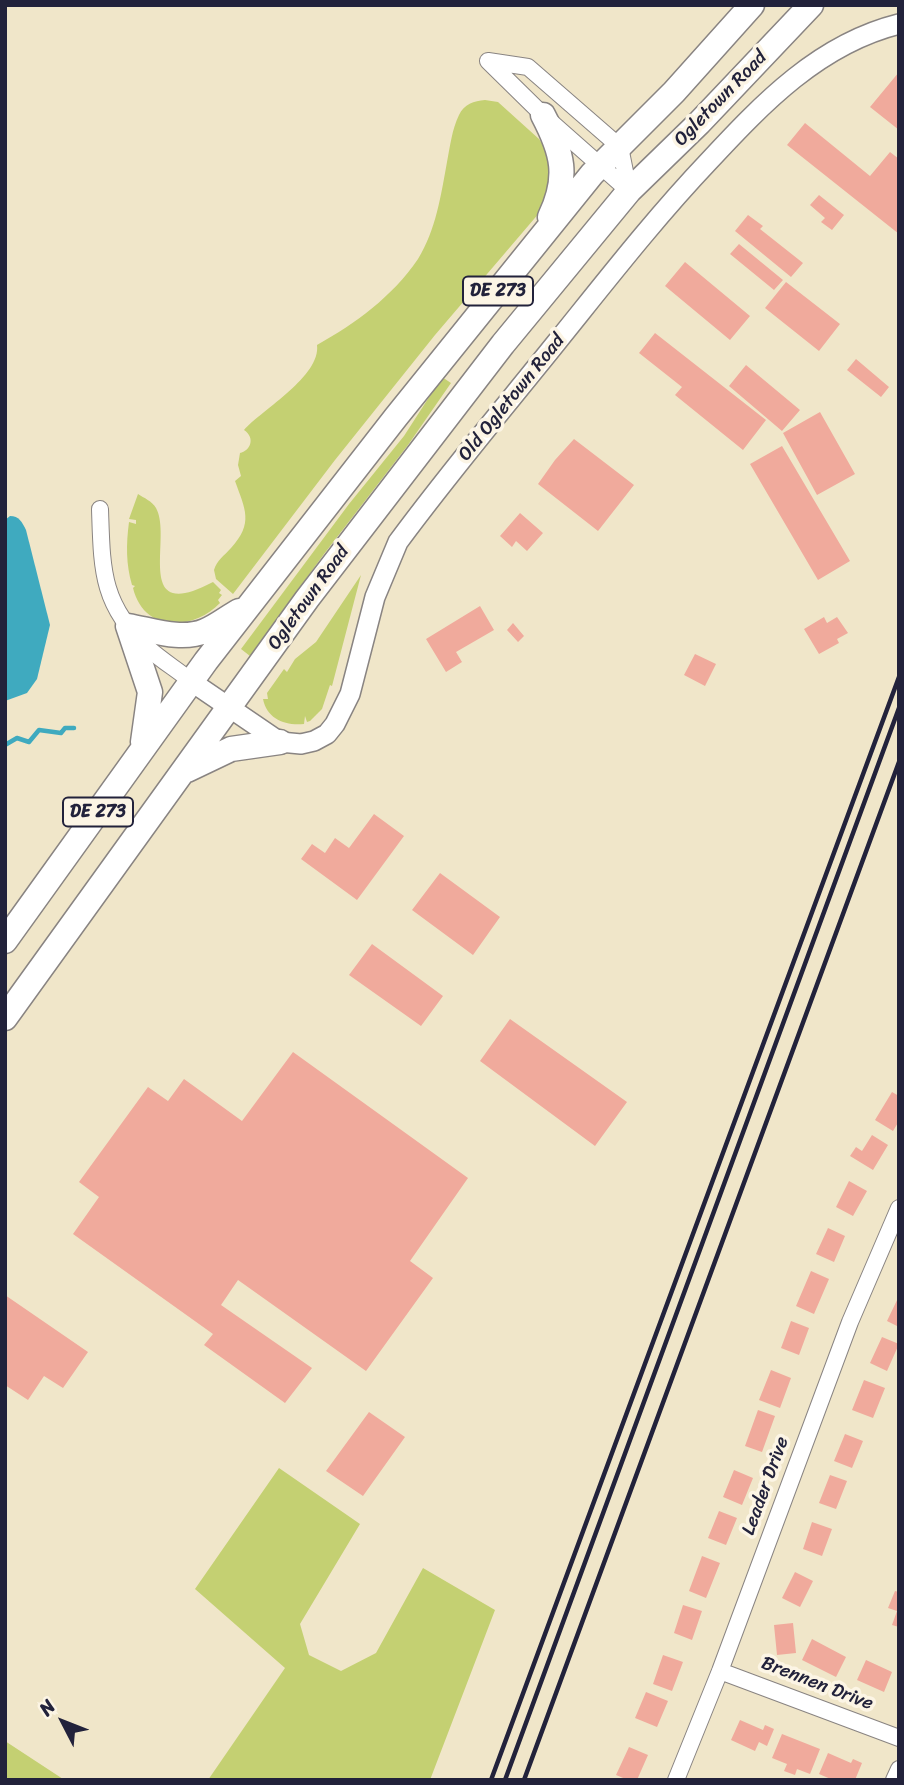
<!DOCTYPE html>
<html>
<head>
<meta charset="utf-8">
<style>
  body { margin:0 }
  #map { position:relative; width:904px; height:1785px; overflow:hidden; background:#f0e6c9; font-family:Sriracha,sans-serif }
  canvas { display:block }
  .frame { position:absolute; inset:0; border:7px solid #22223b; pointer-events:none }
  .north { position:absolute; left:28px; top:1687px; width:70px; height:70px; -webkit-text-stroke:5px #fcf5e5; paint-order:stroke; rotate:312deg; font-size:19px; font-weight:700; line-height:28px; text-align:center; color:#22223b }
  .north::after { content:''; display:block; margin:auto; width:24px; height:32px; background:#22223b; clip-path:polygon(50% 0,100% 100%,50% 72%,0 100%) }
</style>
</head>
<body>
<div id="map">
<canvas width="904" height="1785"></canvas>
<div class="frame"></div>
<div class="north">N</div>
</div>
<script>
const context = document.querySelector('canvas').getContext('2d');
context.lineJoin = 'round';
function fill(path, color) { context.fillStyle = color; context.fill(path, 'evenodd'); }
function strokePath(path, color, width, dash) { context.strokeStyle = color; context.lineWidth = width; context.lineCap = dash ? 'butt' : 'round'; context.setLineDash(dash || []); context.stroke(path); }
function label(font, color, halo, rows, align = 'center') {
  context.font = font + ' Sriracha,sans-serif'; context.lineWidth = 7; context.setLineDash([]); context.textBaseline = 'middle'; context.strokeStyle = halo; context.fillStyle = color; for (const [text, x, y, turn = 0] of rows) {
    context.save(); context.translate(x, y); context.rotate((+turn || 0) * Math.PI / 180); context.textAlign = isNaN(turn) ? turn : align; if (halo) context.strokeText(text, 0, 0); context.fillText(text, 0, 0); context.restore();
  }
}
fill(new Path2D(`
  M485,100L498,102L539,139L547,151L553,171L540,212L435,335L335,460L233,594L216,579L214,570C217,560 224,556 231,548C254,523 245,509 235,481L241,476L238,465L240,453C250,451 256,438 244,430C263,409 321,376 317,345C356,323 392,297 418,259C436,230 441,195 447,162C450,147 452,129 459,115C464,104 474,101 485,100Z
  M442,377L451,383L408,445L324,554L250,656L241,649L349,504L404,436Z
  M138,494C144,498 152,501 156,508C173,538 132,625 213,582L221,590L219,593L222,595L218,600L220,603C193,631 144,633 133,588L135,586L132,585C126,564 126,545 129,522L136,524V520L129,519Z
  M361,575L332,686L330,685L322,709L310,721L307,722L305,716L304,724C285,726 267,719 263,699H268L267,693L284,669L287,672L295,659L316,642Z
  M279,1468L360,1524L300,1624L309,1655L341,1671L376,1653L423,1568L495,1610L430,1780H208L285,1668L195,1589Z
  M5,1741L63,1779L5,1780Z`), '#c4d072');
fill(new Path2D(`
  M10,516C19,516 22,522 26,530L50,625L37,679L27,693L5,701V520Z`), '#3faabf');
strokePath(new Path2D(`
  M5,745L17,738L29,742L39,730L61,733L65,728H74`), '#3faabf', 4.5);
fill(new Path2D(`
  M899,72V130L870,107Z
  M805,123L870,176L890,152L899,159V234L787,145Z
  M819,195L844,215L832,230L821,222L825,218L810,205Z
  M748,215L763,226L760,229L803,263L791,277L735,231Z
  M739,244L783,280L774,290L730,254Z
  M685,262L750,316L730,340L665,286Z
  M786,282L840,324L819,351L765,308Z
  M655,333L766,420L743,450L675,395L682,387L639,353Z
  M856,359L889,387L881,397L847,370Z
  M746,365L800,410L782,431L729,386Z
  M820,412L855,474L817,495L783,433Z
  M574,439L634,485L598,531L538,484L555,460Z
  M782,446L850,561L818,580L750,464Z
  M520,513L543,533L527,551L516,541L512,547L500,536Z
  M480,606L494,630L456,652L462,662L446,672L426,639Z
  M824,617L827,623L837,617L848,633L837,639L839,643L819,654L804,629Z
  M513,623L524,636L518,642L507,630Z
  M695,654L716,664L705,686L684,675Z
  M374,814L404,836L357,900L301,859L312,844L325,853L335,838L349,848Z
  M440,873L500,917L473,955L412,910Z
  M372,944L443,996L421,1026L349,975Z
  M510,1019L627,1102L595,1146L480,1061Z
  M293,1052L468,1178L410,1261L433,1278L366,1371L238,1280L221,1305L312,1368L285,1403L204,1345L213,1334L73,1234L99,1197L79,1182L148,1087L168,1101L184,1079L242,1121Z
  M892,1092L899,1096V1121L893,1131L875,1120Z
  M872,1135L888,1145L873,1170L850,1156L856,1147L862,1151Z
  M849,1181L867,1191L853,1216L836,1207Z
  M828,1228L845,1236L834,1262L816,1254Z
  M811,1271L829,1279L814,1314L796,1306Z
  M5,1295L88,1352L63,1388L44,1376L28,1400L5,1385Z
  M899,1296V1327L887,1321Z
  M791,1321L809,1328L799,1355L781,1348Z
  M882,1337L899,1344L887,1371L870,1363Z
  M771,1370L791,1378L780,1408L759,1400Z
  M864,1380L885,1388L873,1418L852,1410Z
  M758,1410L775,1416L762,1452L745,1446Z
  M369,1412L405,1437L363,1496L326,1471Z
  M845,1434L863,1441L852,1468L834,1461Z
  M734,1470L753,1478L742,1505L723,1497Z
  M830,1475L847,1481L836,1509L819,1503Z
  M719,1511L737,1518L726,1545L708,1538Z
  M812,1522L832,1529L822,1556L803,1549Z
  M702,1556L720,1563L706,1598L689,1591Z
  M795,1572L813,1581L800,1607L782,1598Z
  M895,1591L899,1592V1627L892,1625L897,1611L888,1608Z
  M683,1605L702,1611L692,1640L674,1633Z
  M793,1623L796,1653L777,1655L774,1625Z
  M812,1639L846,1657L836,1677L802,1660Z
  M663,1655L683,1662L672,1691L653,1684Z
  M866,1660L892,1672L884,1692L857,1680Z
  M646,1692L668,1701L657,1727L635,1718Z
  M740,1720L763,1730L765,1725L774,1729L767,1746L759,1742L755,1751L731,1740Z
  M782,1734L820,1749L810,1774L797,1769L795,1775L784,1771L787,1764L772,1758Z
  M629,1747L648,1755L637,1780H628L616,1775Z
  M828,1753L851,1763L853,1759L862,1763L855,1780H833L819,1774Z`), '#f0aa9c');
const minor = new Path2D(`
  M488,61L528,67L620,147L629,191
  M488,61L543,115L629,191
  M100,509C102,569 101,605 148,648C162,661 178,670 192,682
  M720,1671L899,1738
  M676,1780L720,1671L850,1322L899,1208
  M894,1780L899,1769`);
const tertiary = new Path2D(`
  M192,682L280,742L301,744L314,741L327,734L335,724L350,694L375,597L398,542C448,474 503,409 556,343C606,281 654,219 709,161C763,103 819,44 899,24`);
const primary = new Path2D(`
  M543,115C563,153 569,177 550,217
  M143,742L150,692L128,626C152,630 181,641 205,631C217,626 228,617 239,611
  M187,770L231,749L280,742
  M5,941L206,661L396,417L592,174L674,92L752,5
  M5,1018L307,599L503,344L629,191L699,123L811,5`);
strokePath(minor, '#898482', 18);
strokePath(tertiary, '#898482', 22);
strokePath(primary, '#898482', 27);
strokePath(minor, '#fff', 16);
strokePath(tertiary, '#fff', 19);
strokePath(primary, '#fff', 24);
strokePath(new Path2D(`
  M491,1780L899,677
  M505,1780L899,708
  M524,1780L899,762`), '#22223b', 4.5);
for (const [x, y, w] of [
  [498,291,70],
  [98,812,70]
]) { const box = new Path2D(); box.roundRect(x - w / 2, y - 14.5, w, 29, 5); context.fillStyle = '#fcf5e5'; context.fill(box); strokePath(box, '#22223b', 2); }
label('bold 18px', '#22223b', null, [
  ["DE 273",498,291],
  ["DE 273",98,812]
]);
label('19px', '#22223b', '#fcf5e5', [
  ["Ogletown Road",721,99,-46],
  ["Old Ogletown Road",512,398,-51],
  ["Ogletown Road",309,598,-54],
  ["Leader Drive",766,1486,-70],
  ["Brennen Drive",817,1684,21]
]);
</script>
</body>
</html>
